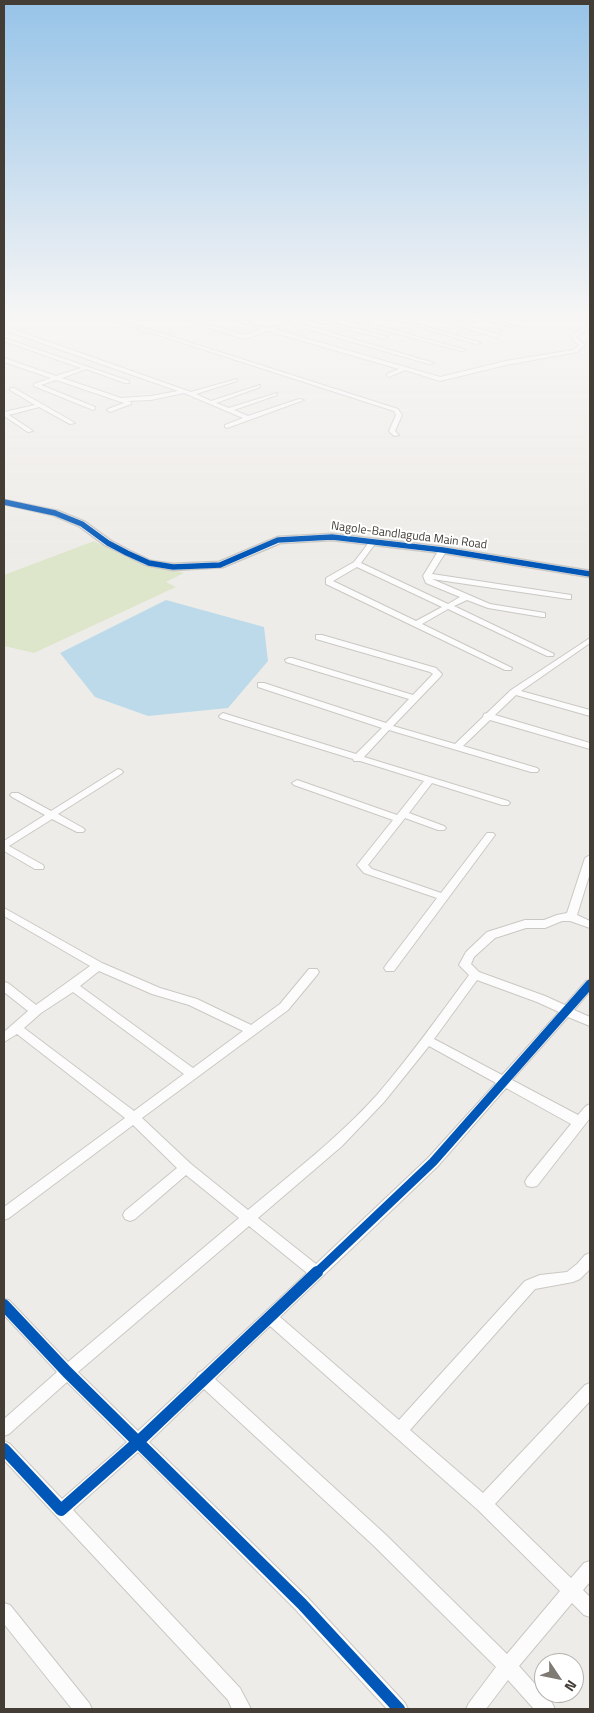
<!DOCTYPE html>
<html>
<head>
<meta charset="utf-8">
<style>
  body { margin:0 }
  #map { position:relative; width:594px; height:1713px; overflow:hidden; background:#eeece8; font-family:"Titillium Web",sans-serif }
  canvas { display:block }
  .frame { position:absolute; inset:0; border:5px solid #433d35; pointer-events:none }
  .north { position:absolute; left:534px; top:1653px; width:50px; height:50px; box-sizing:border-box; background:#fff; border:1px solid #b4b1ae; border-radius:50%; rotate:124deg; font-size:14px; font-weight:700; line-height:20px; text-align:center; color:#433d35 }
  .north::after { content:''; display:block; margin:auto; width:18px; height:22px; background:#7f7a74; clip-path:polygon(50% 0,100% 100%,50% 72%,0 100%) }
</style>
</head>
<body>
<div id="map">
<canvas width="594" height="1713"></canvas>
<div class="frame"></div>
<div class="north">N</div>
</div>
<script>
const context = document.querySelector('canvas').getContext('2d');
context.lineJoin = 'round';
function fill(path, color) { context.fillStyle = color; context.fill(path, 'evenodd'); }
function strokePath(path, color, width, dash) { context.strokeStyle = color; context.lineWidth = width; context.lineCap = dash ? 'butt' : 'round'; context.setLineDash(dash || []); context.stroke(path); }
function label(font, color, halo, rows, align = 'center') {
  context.font = font + ' "Titillium Web",sans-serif'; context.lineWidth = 4; context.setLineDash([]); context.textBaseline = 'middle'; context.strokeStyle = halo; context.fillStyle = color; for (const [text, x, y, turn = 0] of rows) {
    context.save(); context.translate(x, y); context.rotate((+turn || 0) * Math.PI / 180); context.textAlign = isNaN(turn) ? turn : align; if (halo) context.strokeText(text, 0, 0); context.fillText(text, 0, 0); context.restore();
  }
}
fill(new Path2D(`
  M94,541L129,558L184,573L166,582L176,587L34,653L4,646V575Z`), '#dde6ca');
fill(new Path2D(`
  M166,600L264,627L268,661L228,708L148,716L95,697L60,653Z`), '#bcdae9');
const minor = new Path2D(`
  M96,315H104L398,409L402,415L395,431L399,435L394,436L389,431L396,415L394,411Z
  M170,315H178L244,335L263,329L217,315H225L268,328L307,316L388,337L385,339L307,319L295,322L434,363L429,364L290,324L274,329L440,377L506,361L573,350L579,345L571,338V336L588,325H590V328L576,337L585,345L577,352L506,365L440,381L405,370L389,377L387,376V374L399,369L268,331L244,339Z
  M380,315H388L481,343L476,344Z
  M423,315H431L459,323L478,316L491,315L487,317L524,328L521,330L482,319L465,325L500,335L498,338Z
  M517,315H525L539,320L537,321Z
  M350,319H354L466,350L461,351L350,321Z
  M4,326L191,392L237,379V381L196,394L211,401L260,385V387L216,403L229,408L277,393V395L234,410L248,416L299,399L304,400L227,428L225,427V425L243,418L184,393L151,400L127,401L131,402V404L110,412L107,410L108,409L124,403L56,380L41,385L95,407V409L93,410L34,386V384L51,378L4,362V358L56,376L81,368L4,341V338L129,381V383H125L86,369L62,378L121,398L151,396L178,391L4,330Z
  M10,388H14L75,423L70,424L39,407L9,415L33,431L28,432L4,416V412L35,405L10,390Z
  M373,539L377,541L361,563L448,604L460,597L426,583L423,576L440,548H443L447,550L432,574L571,595V599H568L432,579L490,604L545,613V617H542L488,608L467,600L454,606L554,654L553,656H547L448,609L422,624L512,668L511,670H505L326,584V578L354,562L371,540ZM357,567L442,607L416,621L333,581Z
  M316,635H322L436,668L442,674L441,676L393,726L455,744L483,717L484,714L487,713L511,690L590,638V643L521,691L590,710V716L516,695L495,715L590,743V749L490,720L463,746L537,768L539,770L537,772H531L389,730L364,757L508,801L510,803L508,805H502L432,783L409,813L444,826L446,828L444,830H438L405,818L368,865L372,869L441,893L487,833H493L495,835L394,971H386L384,968L386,965L437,898L364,873L357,865L393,820L294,785L292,783L297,780L300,781L397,815L424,781L360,761H354L353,759L220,718L219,716L223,713L226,714L356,754L382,728L258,687V683H264L386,723L409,699L286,662L285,660L289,658H292L413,695L433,674L430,672L316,639Z
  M118,769L121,770L123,772L121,774L58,814L83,828L85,830L83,832H77L52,819L9,846L43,865L44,867L43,869H35L4,851V841L45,815L12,797L10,795L12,793H18L51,811Z
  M590,855V873L577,915L590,921V928L570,921H562L545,928H526L495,938L474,957L471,964L479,972L545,996L565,1005L586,981L590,980V991L574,1010L590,1017V1026L568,1017L512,1080L578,1115L586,1106L590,1104V1118L537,1186L532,1187L527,1186L525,1182L527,1178L571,1124L506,1088L438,1166L280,1317L399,1420L525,1281L540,1275L567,1272L577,1264L585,1255L590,1253V1269L580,1279L573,1282L535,1289L410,1430L483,1493L585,1385L590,1383V1401L495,1504L571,1578L584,1563L590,1561V1582L583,1590L590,1597V1617L584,1615L572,1603L519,1666L552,1703L555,1709H534L508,1680L486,1709H466L469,1703L496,1667L373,1545L204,1389L149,1442L308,1598L405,1703L408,1709H387L296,1610L138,1452L73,1510L240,1688L251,1709H232L228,1700L4,1460V1441L10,1444L62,1499L127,1442L67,1382L9,1434L4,1436V1419L57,1372L4,1315V1299L9,1300L68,1362L239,1218L186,1175L135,1219L130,1221L125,1219L123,1215L125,1211L177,1168L133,1125L9,1218L4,1220V1207L125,1118L17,1034L4,1042V1032L28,1011L4,992V982L8,983L36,1005L90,966L4,916V908L102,963L160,988L197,999L251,1025L280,1004L309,969H317L319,972L317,975L288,1010L142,1118L191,1164L248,1210C292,1173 338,1138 376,1096C409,1058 439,1016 469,975L459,965L466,952L487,932L525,920H544L557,915L567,913L585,858ZM99,971L152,994L189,1005L243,1031L193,1068L80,986ZM477,980L537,1002L559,1012L502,1075L434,1039ZM73,992L184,1074L134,1111L24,1028L41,1013ZM429,1046L496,1083L428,1158L316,1264L258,1218L342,1146L384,1102ZM249,1226L307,1273L202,1371L198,1373L196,1377L138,1431L78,1372ZM270,1326L478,1510L560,1591L507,1654L385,1534L215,1379Z
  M4,1603L10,1605L89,1703L92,1709H72L4,1624Z`);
const tertiary = new Path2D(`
  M4,500L58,511L85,522L111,541L130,551L151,561L173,564L219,562L278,537L332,534L443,547L590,571V577L443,553L332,540L280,543L223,567L173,570L146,565L105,545L79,526L53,515L4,504Z`);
strokePath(minor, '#cbc8c4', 2);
strokePath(tertiary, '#cbc8c4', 3);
fill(minor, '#fcfcfc');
fill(tertiary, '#fcfcfc');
strokePath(new Path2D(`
  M4,502L55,513L82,524L108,543L127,553L149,563L173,567L220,565L278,540L332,537L443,550L590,574`), '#0057b8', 5.5);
strokePath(new Path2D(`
  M316,1273L433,1162L590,984`), '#0057b8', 9);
strokePath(new Path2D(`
  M4,1305L67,1372L302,1604L399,1709
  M4,1449L61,1510L139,1441L317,1272`), '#0057b8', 12);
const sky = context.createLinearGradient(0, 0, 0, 555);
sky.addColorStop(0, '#96c3e8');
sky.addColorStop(0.57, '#f7f6f5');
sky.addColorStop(1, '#f7f6f500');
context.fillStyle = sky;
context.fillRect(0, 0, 594, 555);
label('12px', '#433d35', '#fff', [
  ["Nagole-Bandlaguda Main Road",409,536,7]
]);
</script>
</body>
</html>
